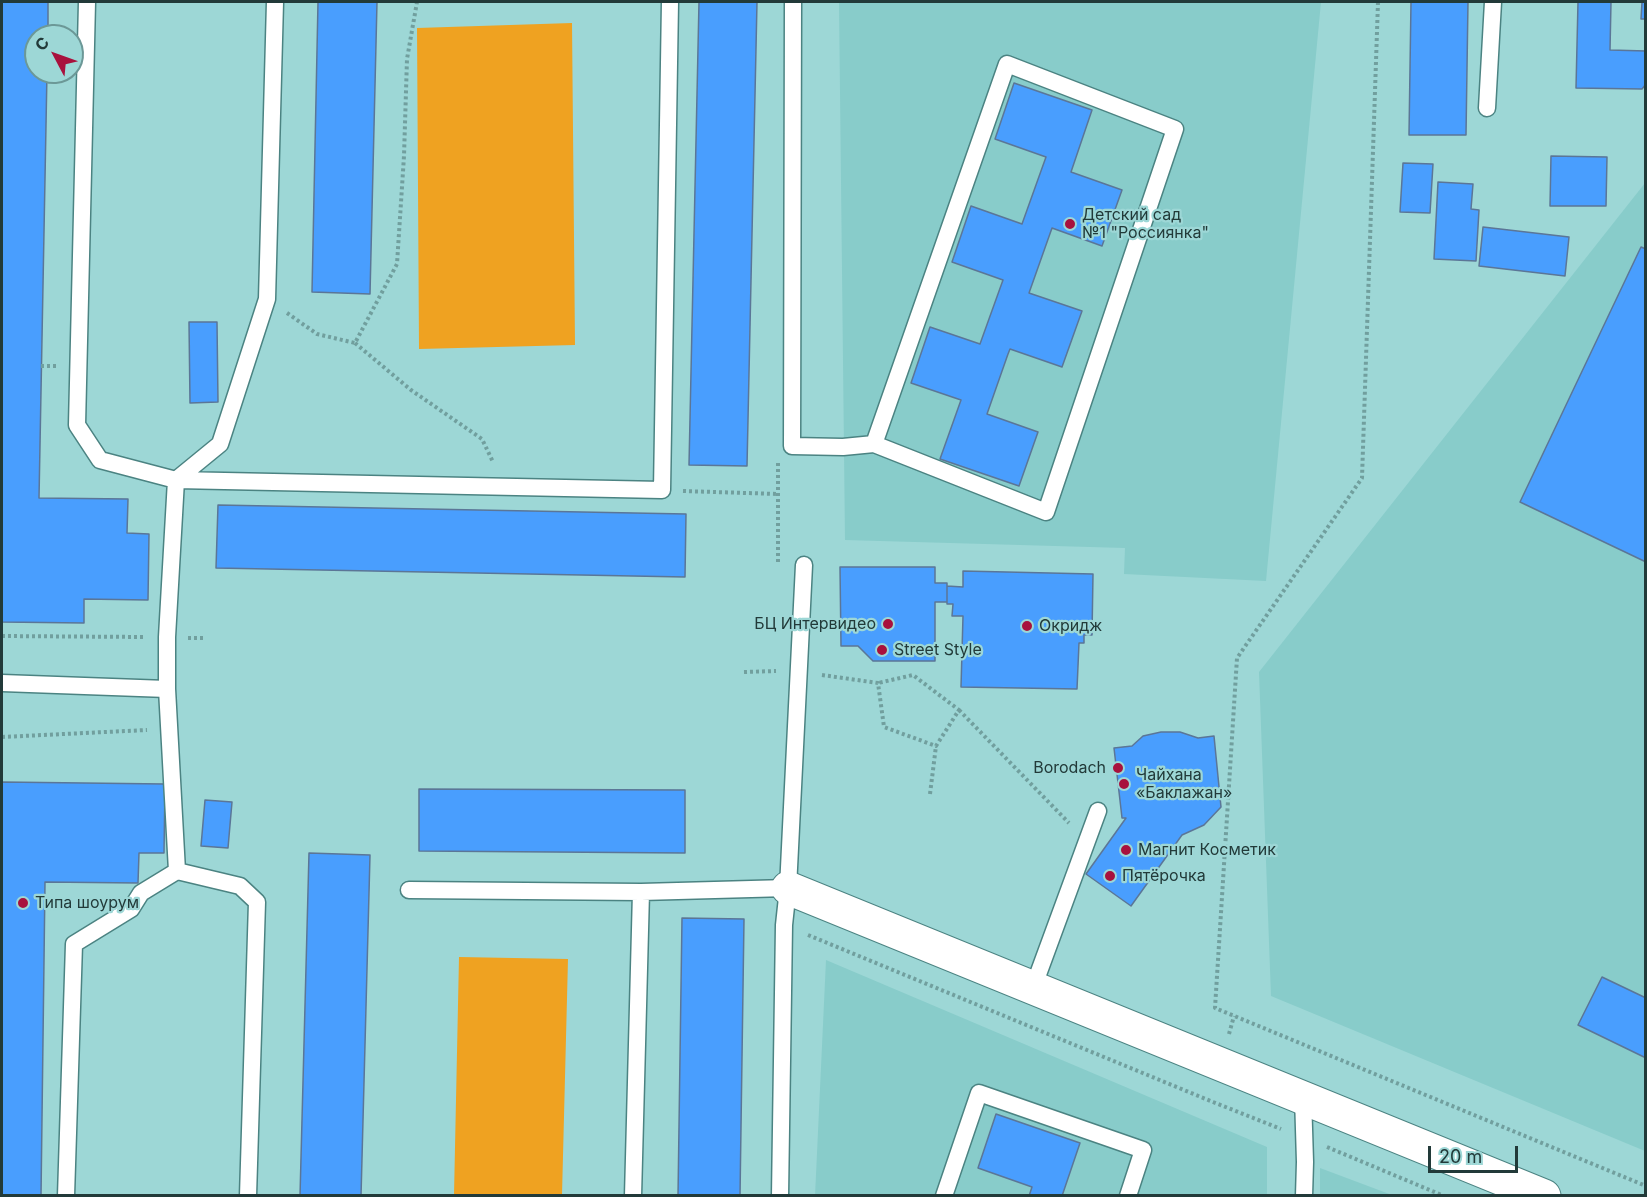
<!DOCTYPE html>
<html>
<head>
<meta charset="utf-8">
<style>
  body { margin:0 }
  #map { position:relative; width:1647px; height:1197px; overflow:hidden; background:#9dd7d6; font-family:Inter,sans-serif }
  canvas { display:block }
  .frame { position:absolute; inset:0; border:3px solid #223a39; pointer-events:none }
  .north { position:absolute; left:24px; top:24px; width:60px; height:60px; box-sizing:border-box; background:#9dd7d6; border:2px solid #6c9897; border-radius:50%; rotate:311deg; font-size:16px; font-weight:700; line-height:24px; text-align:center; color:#223a39 }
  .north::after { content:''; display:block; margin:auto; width:21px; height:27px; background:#a8113d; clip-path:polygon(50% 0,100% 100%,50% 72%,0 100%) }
  .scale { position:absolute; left:1428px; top:1146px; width:90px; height:27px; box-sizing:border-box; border:3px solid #223a39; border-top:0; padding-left:8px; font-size:18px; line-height:21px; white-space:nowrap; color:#223a39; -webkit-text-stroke:4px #9dd7d6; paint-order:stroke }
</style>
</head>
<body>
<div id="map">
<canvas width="1647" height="1197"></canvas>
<div class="frame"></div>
<div class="north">С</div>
<div class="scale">20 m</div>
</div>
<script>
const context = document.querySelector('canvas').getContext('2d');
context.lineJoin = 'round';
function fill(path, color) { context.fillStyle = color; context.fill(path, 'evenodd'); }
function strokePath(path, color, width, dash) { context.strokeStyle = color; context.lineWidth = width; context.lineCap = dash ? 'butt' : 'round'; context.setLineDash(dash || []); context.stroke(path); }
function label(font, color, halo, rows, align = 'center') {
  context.font = font + ' Inter,sans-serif'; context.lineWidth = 4.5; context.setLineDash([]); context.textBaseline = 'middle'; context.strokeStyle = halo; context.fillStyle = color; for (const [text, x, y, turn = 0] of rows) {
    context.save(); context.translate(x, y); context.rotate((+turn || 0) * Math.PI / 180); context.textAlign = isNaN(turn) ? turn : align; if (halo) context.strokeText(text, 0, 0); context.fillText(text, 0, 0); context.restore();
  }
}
fill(new Path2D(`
  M839,2H1321L1266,581L1124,574L1125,548L845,540Z
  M1645,183V1151L1271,996L1259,672Z
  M826,960L1267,1147V1195L815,1196Z
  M1320,1168L1392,1195H1320Z`), '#88ccca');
fill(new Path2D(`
  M572,23L575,345L419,349L417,28Z
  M459,957L568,959L562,1195H454Z`), '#efa221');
const building = new Path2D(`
  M2,2H48V36H36V72H47L39,498L128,499L127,533L149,534L148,600L84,599V623L2,622Z
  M318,2H377L370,294L312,292Z
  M699,2H757L747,466L689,465Z
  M1411,2H1468L1466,135H1409Z
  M1578,2H1611L1610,50L1646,51V84L1642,89L1576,88Z
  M1642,2H1646V19H1641Z
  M1014,83L1092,110L1071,172L1122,190L1102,246L1052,228L1029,293L1082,311L1062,367L1010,349L1008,354L987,414L1038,432L1019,486L940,459L961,400L911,383L930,327L980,344L1003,280L952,262L971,206L1022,224L1046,157L995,139Z
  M1551,156L1607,157L1606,206H1550Z
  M1403,163L1433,164L1430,213L1400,212Z
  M1438,182L1473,184L1471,209L1479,210L1476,261L1434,259Z
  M1483,227L1569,237L1565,276L1479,266Z
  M1641,247L1646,249V562L1520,502Z
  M189,322H217L218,402L190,403Z
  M218,505L686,514L685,577L216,568Z
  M840,567H935V583H947V602H935V661H873L858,646H841Z
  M963,571L1093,574L1092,635H1084V643H1079L1077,689L961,687L963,616H952L953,604H947V586L963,587Z
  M1161,732H1180L1198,738L1214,736L1221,807L1204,825L1182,835L1131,906L1086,874L1126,818H1122L1114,748L1132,746L1143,736Z
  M2,782L165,784L164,853H139L138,883L45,882L41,1196H2Z
  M419,789L685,790V853L419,851Z
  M205,800L232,802L228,848L201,846Z
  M309,853L370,855L361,1196H300Z
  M682,918L744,919L740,1196H678Z
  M1602,977L1646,998V1058L1578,1025Z
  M996,1114L1080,1143L1062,1196H1029L1032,1187L978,1168Z`);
fill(building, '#499efe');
strokePath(building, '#5b7697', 1.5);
const service = new Path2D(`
  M87,2L77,425L100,460L176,480L167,637V689
  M793,2L792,446L843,447L874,444L1046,512L1175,129L1007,64L874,444
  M1487,108L1493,2
  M176,480L662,490L670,2
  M176,480L220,444L267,299L275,2
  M2,683L167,689L177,871L141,893L131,909L74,944L66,1196
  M177,871L240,886L257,902L248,1196
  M409,890L641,892L788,888
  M1033,988L1098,811
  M1303,1096L1305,1162L1304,1196
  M633,1196L641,892
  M780,1196L784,925L788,888L804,565
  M944,1196L979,1093L1143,1150L1128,1196`);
const minor = new Path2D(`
  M788,888L1544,1196`);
strokePath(service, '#4b8382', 19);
strokePath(minor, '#4b8382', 35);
strokePath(new Path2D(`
  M1378,2L1362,478L1237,658L1215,1008L1646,1186
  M287,313L317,334L355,343L397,264L404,156L407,59L417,2
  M355,343L411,390L482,439L493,462
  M41,366H57
  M778,463V563
  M683,491L778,494
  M2,636L145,637
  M188,638H204
  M744,672L776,671
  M822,675L878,683L884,727L936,746L959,710L913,675L878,683
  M959,710L1069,823
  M2,737L147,730
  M930,794L936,746
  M808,935L1213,1102L1281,1129
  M1229,1034L1234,1016
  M1327,1147L1444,1196`), '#719f9e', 4, [3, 3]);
strokePath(service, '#fff', 16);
strokePath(minor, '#fff', 33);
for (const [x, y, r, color] of [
  [1070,224,6,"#a8113d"],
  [888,624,6,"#a8113d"],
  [1027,626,6,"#a8113d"],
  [882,650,6,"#a8113d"],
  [1118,768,6,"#a8113d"],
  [1124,784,6,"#a8113d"],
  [1126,850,6,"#a8113d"],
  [1110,876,6,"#a8113d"],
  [23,903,6,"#a8113d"]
]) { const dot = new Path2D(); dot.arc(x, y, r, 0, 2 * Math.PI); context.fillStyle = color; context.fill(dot); strokePath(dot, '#9dd7d6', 2); }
label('16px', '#223a39', '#9dd7d6', [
  ["Детский сад",1082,215],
  ["№1 \"Россиянка\"",1082,233],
  ["БЦ Интервидео",876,624,"right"],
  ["Окридж",1039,626],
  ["Street Style",894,650],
  ["Borodach",1106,768,"right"],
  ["Чайхана",1136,775],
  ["«Баклажан»",1136,793],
  ["Магнит Косметик",1138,850],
  ["Пятёрочка",1122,876],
  ["Типа шоурум",35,903]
], 'left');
</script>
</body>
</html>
